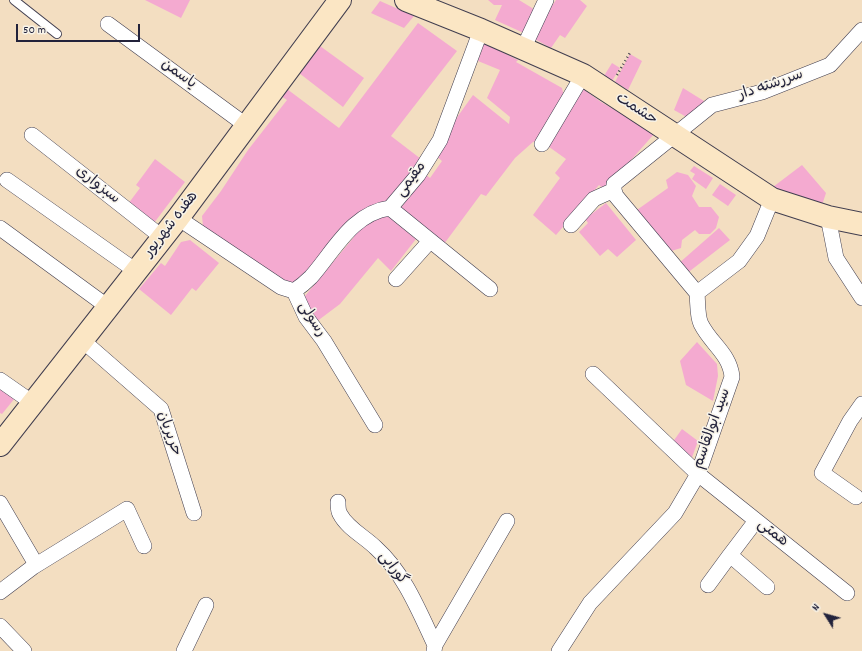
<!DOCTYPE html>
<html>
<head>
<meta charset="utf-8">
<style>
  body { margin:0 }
  #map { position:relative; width:862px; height:651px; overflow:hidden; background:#f3dec1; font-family:Dekko,sans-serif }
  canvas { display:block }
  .north { position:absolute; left:806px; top:595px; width:40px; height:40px; -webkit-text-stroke:3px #f7f3e8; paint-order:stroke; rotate:307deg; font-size:11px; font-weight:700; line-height:16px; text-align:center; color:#22223b }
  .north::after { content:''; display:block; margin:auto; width:14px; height:18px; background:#22223b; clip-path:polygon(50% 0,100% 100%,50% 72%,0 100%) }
  .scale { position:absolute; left:16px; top:24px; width:124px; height:18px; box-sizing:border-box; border:2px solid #22223b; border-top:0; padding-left:5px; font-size:12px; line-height:14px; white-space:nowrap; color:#22223b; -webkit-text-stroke:3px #f7f3e8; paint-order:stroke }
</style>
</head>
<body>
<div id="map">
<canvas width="862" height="651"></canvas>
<div class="north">N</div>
<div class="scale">50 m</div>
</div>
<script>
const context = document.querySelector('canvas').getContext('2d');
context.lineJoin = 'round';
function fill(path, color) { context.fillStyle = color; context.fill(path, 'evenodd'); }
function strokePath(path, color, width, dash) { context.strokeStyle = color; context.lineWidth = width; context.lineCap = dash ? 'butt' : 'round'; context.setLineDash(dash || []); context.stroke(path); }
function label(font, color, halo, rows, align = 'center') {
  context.font = font + ' Dekko,"Playpen Sans Arabic",sans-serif'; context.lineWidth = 3; context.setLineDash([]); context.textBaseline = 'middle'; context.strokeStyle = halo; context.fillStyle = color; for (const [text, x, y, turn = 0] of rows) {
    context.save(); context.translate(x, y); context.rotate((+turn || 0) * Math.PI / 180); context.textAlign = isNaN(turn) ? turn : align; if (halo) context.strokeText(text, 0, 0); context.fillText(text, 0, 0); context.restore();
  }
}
fill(new Path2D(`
  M145,0H190L181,18Z
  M488,0H519L537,11L526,34L495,20L502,5H494Z
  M556,0H580L587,6L565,38L560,35L551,48L531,37Z
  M380,1L414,16L404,28L371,13Z
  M418,23L457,51L391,136L421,159L385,207L379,202L357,219L295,284L288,285L203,226L202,216L221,191L248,150L287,100L281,96L287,89L339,128Z
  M484,43L518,60L516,62L562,88L564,97L541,139L533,142L515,158L486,196L481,194L444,244L400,209L426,175L430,178L442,161L435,155L458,116L473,95L509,124L510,117L487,98L500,70L478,61Z
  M320,46L364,78L343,107L299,73Z
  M630,54L642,61L628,90L615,82Z
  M612,63L620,68L612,81L604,76Z
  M579,86L601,102L655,133L623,169L603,188L599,185L556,235L533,215L560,178L555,173L566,159L545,144Z
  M683,88L704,101L692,120L674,110Z
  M155,159L185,182L154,223L128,204L140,188L136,185Z
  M802,165L826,193L821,208L769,190Z
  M694,166L713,178L706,189L692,179L695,174L690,171Z
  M677,172L688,175L696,186L692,196L699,207H711L719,217L716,228L710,234H699L695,230L682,240L681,248L668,252L634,212L668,188L666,180Z
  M720,184L736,195L728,206L712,195Z
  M606,203L636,240L617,257L608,249L600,256L579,232L588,223L585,219Z
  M383,212L416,239L391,271L378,258L340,304L316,322L300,302L354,237L352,234Z
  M719,228L730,240L686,274L678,264Z
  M190,240L219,263L196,291L192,288L171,315L139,289L161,263L165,266L181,242Z
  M697,342L717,364L718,376L713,401L686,385L680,361Z
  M0,387L15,398L2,414L0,413Z
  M682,429L698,441L691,460L672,443Z`), '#f4aad0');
const lane = new Path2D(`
  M14,0L57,34`);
const street = new Path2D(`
  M108,24L247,126
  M523,49L546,0
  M32,135L163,238
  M542,144L583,75
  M7,180L136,271
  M390,208L490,289
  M828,217L836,258L862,298
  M178,218L281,287L294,291L306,317L324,341L375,425
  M571,225L594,199L614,190
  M0,228L108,307
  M396,279L430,241
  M294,291C300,287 306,282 311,277C334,251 352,213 390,208L418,175L440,140L481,30
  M697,293L616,196L614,190V184L712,105L762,92L830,65L862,30
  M697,293L739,261L757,236L772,199
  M82,340L161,409L194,513
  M593,374L698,474L847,593
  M0,380L33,403
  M856,497L822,473L850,421L862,404
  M338,502C338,506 338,511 340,514C347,528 365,537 376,548C404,573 419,611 435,645
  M0,503L34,561L33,567L0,592
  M755,522L730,555L767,587
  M33,567L127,509L144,546
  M708,585L730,555
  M0,626L24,651
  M184,651L206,605
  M434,651L435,645L507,521
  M559,651L590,603L675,513L698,474L732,377C730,354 711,344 701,324C697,316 698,302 697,293`);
const secondary = new Path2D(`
  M406,0L481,30L583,75L772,199L828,217L862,224
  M0,445L178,218L340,0`);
strokePath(lane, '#413e4f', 10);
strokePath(street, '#413e4f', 16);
strokePath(secondary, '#413e4f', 24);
strokePath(new Path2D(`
  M617,75L631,51`), '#413e4f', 2.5, [1, 3]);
strokePath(lane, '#fff', 8);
strokePath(street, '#fff', 15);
strokePath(secondary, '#fbe6c4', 22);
label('15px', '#22223b', '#f7f3e8', [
  ["یاسمن",178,75,36],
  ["سررشته دار",771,86,-19],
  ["حشمت",636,110,33],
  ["مقیمی",412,180,-53],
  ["سبزواری",97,186,38],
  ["هفده شهریور",172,225,-52],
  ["رسولی",311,320,58],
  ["سید ابوالقاسم",713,429,-70],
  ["حریریان",168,434,70],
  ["همتی",772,534,38],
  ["گورابی",392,569,53]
]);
</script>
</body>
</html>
